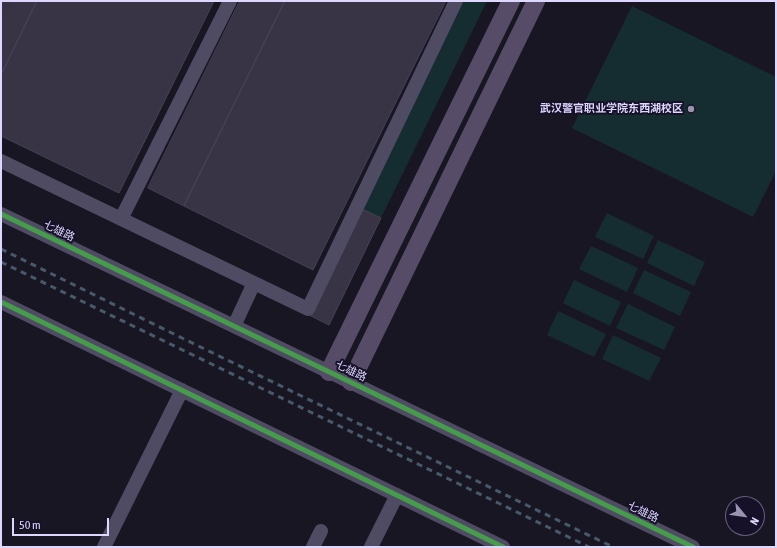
<!DOCTYPE html>
<html>
<head>
<meta charset="utf-8">
<style>
  body { margin:0 }
  #map { position:relative; width:777px; height:548px; overflow:hidden; background:#191623; font-family:"Asap Condensed",sans-serif }
  canvas { display:block }
  .frame { position:absolute; inset:0; border:2px solid #dfd8fe; pointer-events:none }
  .north { position:absolute; left:725px; top:496px; width:40px; height:40px; box-sizing:border-box; background:#161128; border:1px solid #66617e; border-radius:50%; rotate:119deg; font-size:11px; font-weight:700; line-height:16px; text-align:center; color:#dfd8fe }
  .north::after { content:''; display:block; margin:auto; width:14px; height:18px; background:#9a94b1; clip-path:polygon(50% 0,100% 100%,50% 72%,0 100%) }
  .scale { position:absolute; left:12px; top:518px; width:97px; height:18px; box-sizing:border-box; border:2px solid #dfd8fe; border-top:0; padding-left:5px; font-size:12px; line-height:14px; white-space:nowrap; color:#dfd8fe; -webkit-text-stroke:3px #161128; paint-order:stroke }
</style>
</head>
<body>
<div id="map">
<canvas width="777" height="548"></canvas>
<div class="frame"></div>
<div class="north">N</div>
<div class="scale">50 m</div>
</div>
<script>
const context = document.querySelector('canvas').getContext('2d');
context.lineJoin = 'round';
function fill(path, color) { context.fillStyle = color; context.fill(path, 'evenodd'); }
function strokePath(path, color, width, dash) { context.strokeStyle = color; context.lineWidth = width; context.lineCap = dash ? 'butt' : 'round'; context.setLineDash(dash || []); context.stroke(path); }
function label(font, color, halo, rows, align = 'center') {
  context.font = font + ' "Asap Condensed","Noto Sans SC",sans-serif'; context.lineWidth = 4; context.setLineDash([]); context.textBaseline = 'middle'; context.strokeStyle = halo; context.fillStyle = color; for (const [text, x, y, turn = 0] of rows) {
    context.save(); context.translate(x, y); context.rotate((+turn || 0) * Math.PI / 180); context.textAlign = isNaN(turn) ? turn : align; if (halo) context.strokeText(text, 0, 0); context.fillText(text, 0, 0); context.restore();
  }
}
fill(new Path2D(`
  M464,1H487L381,218L362,209Z
  M632,6L776,77V171L753,217L572,128Z
  M607,213L654,236L643,259L595,237Z
  M658,240L705,262L694,286L647,263Z
  M591,246L638,268L627,292L579,269Z
  M644,270L691,292L680,316L633,293Z
  M574,280L621,302L610,326L563,303Z
  M628,304L675,327L664,350L616,328Z
  M558,311L606,334L594,357L547,335Z
  M613,335L661,358L649,381L602,359Z`), '#152d30');
const building = new Path2D(`
  M1,1H37L1,75Z
  M37,1H214L119,193L1,136V75Z
  M240,1H285L184,206L148,188Z
  M285,1H446L313,270L184,206Z
  M362,209L381,218L329,325L309,315Z`);
fill(building, '#383445');
strokePath(building, '#464156', 1);
strokePath(new Path2D(`
  M1,13L7,1`), '#373344', 14, [14, 7]);
strokePath(new Path2D(`
  M1,161L308,309L456,1
  M1,214L693,547
  M121,219L230,1
  M1,302L503,547
  M234,326L254,283
  M104,547L182,390
  M313,547L321,531
  M371,547L397,495`), '#4e4b63', 14);
strokePath(new Path2D(`
  M329,372L511,1
  M351,382L536,1`), '#574c67', 18);
strokePath(new Path2D(`
  M1,249L184,339L613,547
  M1,262L589,547`), '#47596b', 3, [6, 5]);
strokePath(new Path2D(`
  M1,214L693,547
  M1,302L503,547`), '#469c4c', 5);
for (const [x, y, r, color] of [
  [691,109,4,"#9a94b1"]
]) { const dot = new Path2D(); dot.arc(x, y, r, 0, 2 * Math.PI); context.fillStyle = color; context.fill(dot); strokePath(dot, '#161128', 1.5); }
label('bold 11px', '#dfd8fe', '#161128', [
  ["武汉警官职业学院东西湖校区",683,109]
], 'right');
label('11px', '#dfd8fe', '#161128', [
  ["七雄路",59,231,26],
  ["七雄路",351,371,26],
  ["七雄路",643,512,26]
]);
</script>
</body>
</html>
